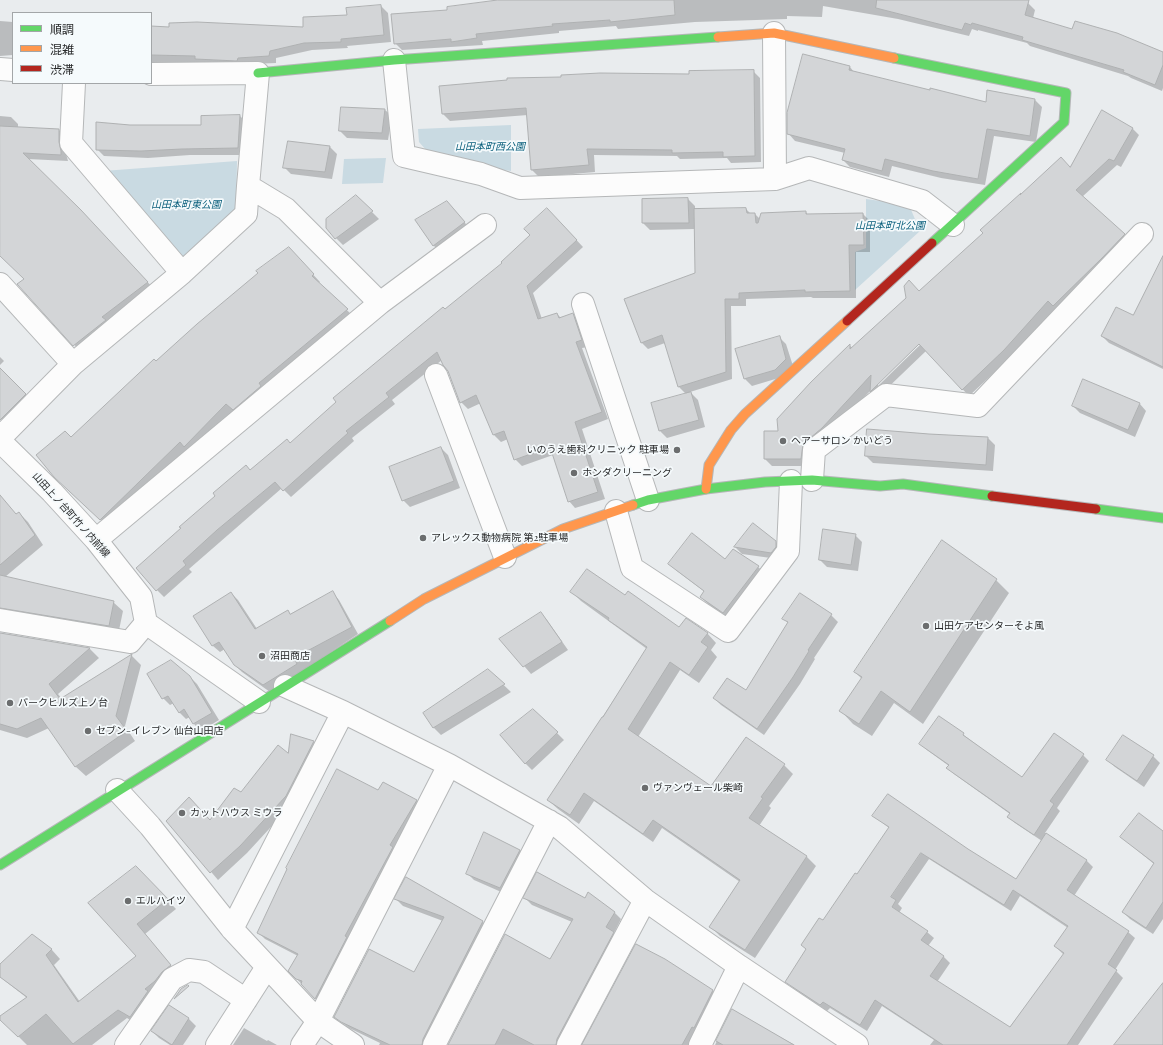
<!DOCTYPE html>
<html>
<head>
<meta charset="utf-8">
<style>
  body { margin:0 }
  #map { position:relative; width:1163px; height:1045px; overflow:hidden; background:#e9ecee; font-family:"Playfair Display","Noto Sans JP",serif }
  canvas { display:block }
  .legend { position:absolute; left:12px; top:12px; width:140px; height:72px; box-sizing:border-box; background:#f5fafc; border:1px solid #a3a6a8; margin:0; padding:5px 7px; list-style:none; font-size:12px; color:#272829 }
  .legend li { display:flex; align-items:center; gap:8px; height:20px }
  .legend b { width:20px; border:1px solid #a3a6a8 }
</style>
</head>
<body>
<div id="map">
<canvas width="1163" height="1045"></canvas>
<ul class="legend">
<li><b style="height:5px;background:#63d668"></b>順調</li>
<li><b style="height:5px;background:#ff974d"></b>混雑</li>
<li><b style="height:5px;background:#b3261e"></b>渋滞</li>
</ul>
</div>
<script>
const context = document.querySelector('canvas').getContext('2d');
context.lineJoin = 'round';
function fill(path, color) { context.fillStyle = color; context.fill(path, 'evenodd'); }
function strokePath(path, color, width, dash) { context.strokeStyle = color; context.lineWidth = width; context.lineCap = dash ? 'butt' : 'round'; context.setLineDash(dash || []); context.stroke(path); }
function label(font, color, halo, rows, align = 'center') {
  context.font = font + ' "Playfair Display","Noto Sans JP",serif'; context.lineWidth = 3.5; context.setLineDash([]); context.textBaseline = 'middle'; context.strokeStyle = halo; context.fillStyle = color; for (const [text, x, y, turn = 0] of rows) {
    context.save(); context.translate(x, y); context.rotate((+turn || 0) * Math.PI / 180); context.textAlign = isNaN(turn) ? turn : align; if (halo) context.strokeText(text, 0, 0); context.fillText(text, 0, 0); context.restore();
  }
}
fill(new Path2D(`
  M511,125V171L434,159L419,142L418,129Z
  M386,158L383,183L342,184L344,159Z
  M237,161L236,216L181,262L103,171Z
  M866,199L909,205L920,231L855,290V252L866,248Z`), '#c9dae2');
fill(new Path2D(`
  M505,0H1017L1028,3L1035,10L1033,18L1073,30L1163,54V88L1162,91L1131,78L1128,76L1030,46L1027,43L978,30V31L972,29L969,36L898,19L823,6L822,17L787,16V19L695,22L618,29L616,26L559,31V33L482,41L483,45L402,50L395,43L448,11Z
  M381,6L388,13L391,42L347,46L348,48L312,50L276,58V63L203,66L200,62H151V27L170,28H304Z
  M0,21L13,22V55L0,56Z
  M850,67L854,72L931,91L986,103L1035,100L1042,107L1036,142L994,136L985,185L941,178L892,166L889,177L850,167L843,160L845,153L795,141L788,133Z
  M753,71L760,78L761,162L731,163L727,158L680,159L677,156L594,155L595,172L539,177L532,170L528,115L450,121L443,114L440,87Z
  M385,110L392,116L388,140L347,138L340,131Z
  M0,116L11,117L18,124V128L59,130L66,137L65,150L68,161L28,159L88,218L154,289L81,352L18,284L25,279L0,255Z
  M240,116L247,123L245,155H190L148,158L104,156L97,149L130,126H202V117Z
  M1132,128L1139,135L1121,167L1117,165L1082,197L1131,242L1061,312L1056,308L1011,357L969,396L926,351L877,398L870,391L829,435L808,466H772L765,459L779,432L812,382L850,346L853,348L1070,169ZM922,340L923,342L878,386V383Z
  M288,142L330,147L337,154L332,179L291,174L284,167Z
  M356,196L379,219L343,245L336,238Z
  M688,199L695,206V210L746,209L751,214H755L760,219L806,212L808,215L863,214L870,221V252H856V298H813L811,297L746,299V306H731L732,379L690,392L698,400L705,427L667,438L660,431L686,394L679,387L665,343L648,349L641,342L696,273L695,229L650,230L643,223Z
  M454,210L471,230L441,252L434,246L417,220Z
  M554,216L583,247L533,293L542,319L557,314L561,318L573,315L580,321L588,347L582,348L608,419L582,429L605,499L575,508L569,501L553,455L522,466L515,459L508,439L501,442L494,435L481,403L468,409L461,402L449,370L442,360L392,400L395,404L352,438L354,441L291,497L282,488L189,569L192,572L164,597L157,590L251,471L290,444L445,310L504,263Z
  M296,256L320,282L319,283L354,317L240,416L234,410L192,454L187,449L108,526L63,484L71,438L156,363Z
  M1163,258V369L1109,343L1102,336L1133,317Z
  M779,337L786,344L793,366L782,377L752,386L745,379Z
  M0,357L4,361L0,365Z
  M0,369L32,401L8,426L0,418Z
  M1084,381L1140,404L1146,411L1135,437L1080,413L1073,406Z
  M868,430L988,438L995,445L993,471L873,463L866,456Z
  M441,448L448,455L460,488L410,507L403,500Z
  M0,495L16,515L19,513L28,522L43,545L5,577L113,602L123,611L118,635L0,621Z
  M753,524L775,541L783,549L778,559L742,554L735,547Z
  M855,535L862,542L858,571L827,567L820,560Z
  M725,561L758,567L765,573L730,619L708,604L701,597L705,592L677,571L670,564Z
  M996,580L1009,593L923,724L894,703L872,736L853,724L841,711L862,679L855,672Z
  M572,592L626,596L680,629L707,633L716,643L711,650L717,657L699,683L680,670L638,737L711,787L784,765L793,774L769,806L771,808L759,826L807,857L816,866L755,958L720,936L711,927L740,882L662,828L653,842L594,801L579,824L558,809L548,800L647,649L581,601Z
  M231,593L238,600L257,629L288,611L291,615L333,593L339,600L358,634L270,692L242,672L235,665L225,649L220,652L213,646Z
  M540,613L547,620L568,650L531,674L501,639Z
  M831,615L838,622L814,658L815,659L800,684L764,735L721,705L714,698L747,692L788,623L784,619Z
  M0,634L90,649L99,658L58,694L62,699L132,656L141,665L125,726L135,741L86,776L76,767L49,728L27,738L0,730Z
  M488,670L511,692L441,735L434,728L425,713Z
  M190,677L197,684L219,720L201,731L194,724L190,717L186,719L179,712L174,703L170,705L163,698Z
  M940,717L1022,779L1083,755L1089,761L1057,808L1060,811L1045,833L1086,860L1093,867L1074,896L1128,932L1135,938L1115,970L1123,978L1078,1045H930L934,1040L882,1006L867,1031L830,1008L827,1011L793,988L786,981L807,950L802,945L823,921L857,875L889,828L874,816L967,850L1016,880L1042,841L1015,823L1008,817L1010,814L954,774L948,768L949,766L927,750L921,744ZM929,859L1011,911L1020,896L1068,928L1055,946L1064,955L1009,1028L937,982L950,963L943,956L928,946L934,938L927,932L899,913L902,908L898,904Z
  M557,733L564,740L532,770L525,763Z
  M292,735L314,742L321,748L293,803L247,853L218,880L168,821H211L241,794L289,755Z
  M1153,756L1160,763L1144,787L1115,767L1108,760Z
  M379,791L417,801L423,808L322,1005L289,971L298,956L265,939L258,932Z
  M1163,833V919L1153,934L1130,919L1123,912L1154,864L1121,837Z
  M520,850L527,857L508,895L474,880L467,873Z
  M136,867L176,909L145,934L179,975L139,1026L127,1018L92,1045H27L0,1018L27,998L0,977V966L32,935L52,950L60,959L54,965L80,1002L137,956Z
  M406,879L483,922L490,929L430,1045H379L380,1043L349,1028L335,1017L414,973L443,921L403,906L396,899Z
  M525,898L585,899L614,912L621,919L614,933L620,939L564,1045H449L550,960L572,922L532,905Z
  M713,991L720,998L696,1045H583Z
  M169,1006L189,1019L196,1026L183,1045H170L159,1038L152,1031Z
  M732,1010L771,1032L795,1045H715Z
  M244,1028L267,1041L268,1040L277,1045H233Z`), '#0003');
const building = new Path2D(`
  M498,0H674L675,15L610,22V20L552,24L553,26L476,34L477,38L451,42V39L394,44L391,14L447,10V7Z
  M877,0H1029L1025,15L1072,29L1075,21L1117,33L1163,52V65L1155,85L1123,72L1124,70L1022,40L1023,37L972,23L971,25L965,23L962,30L876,8Z
  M381,5L384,35L341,39V42L304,43L270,51L269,56L238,58L237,61L195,59V56L151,55V26L169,27V23L197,22L303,27V17L347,15L346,8Z
  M803,54L850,66L849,70L930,90V88L986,102L987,90L1035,99L1030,136L987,129L978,179L933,171L885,159L882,171L842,160L845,149L787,134V113Z
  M754,70L755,156L723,157V152L672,153V150L587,149L589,165L531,170L526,108L442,114L439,86L507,80V78L561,77V75L600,73L689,74V71Z
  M341,107L385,109L382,133L339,131Z
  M1102,110L1133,128L1114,161L1109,159L1076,190L1125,234L1102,258L1053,306L1048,301L1004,350L962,390L919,344L870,392L871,375L822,428L803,444L801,459H764V431H778L777,419L811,382L850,344V349L906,298L904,286L909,280L919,291L983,233L980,230L1021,193L1020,195L1061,157L1070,167Z
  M240,115L238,148L182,149L141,151L96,150V122L130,125H201V116Z
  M0,126L59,129V142L61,151V155L23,153L81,210L148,282L102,317L106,320L73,346L17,284L24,279L0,256Z
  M288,141L330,146L325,172L283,168Z
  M356,195L373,211L335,239L326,228V219Z
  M688,198L689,223H642V199Z
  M447,201L465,222L433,246L415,220Z
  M547,208L577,240L527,286L538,319L557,313L559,318L573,313L582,340L576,342L602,412L575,422L598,492L568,502L550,447L514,460L504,431L493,435L476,395L460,403L448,371L443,365L437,352L386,393L389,397L346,431L348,433L283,491L275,482L217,530L183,561L186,565L156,591L136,568L181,528L179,527L215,496L213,493L246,465L250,470L287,439L290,443L336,402L333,398L443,307L445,309L502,263L501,262L530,235L524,229Z
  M746,208L747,213H755L756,223H758L761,213L806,211V214L863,213L864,245H849L850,291L805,292V290L739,293V299H725L726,372L678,387L662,335L641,343L624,299L695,273L694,209Z
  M289,247L314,274L312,276L348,309L259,383L261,386L233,410L226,404L184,447L180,442L100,520L54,477L36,455L65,431L71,437L154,359L156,361L197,324L258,273L256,271Z
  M1163,256V367L1101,336L1116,307L1133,315Z
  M780,336L786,359L775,370L744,379L735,349Z
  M0,368L26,394L0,420Z
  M1083,379L1140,403L1128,430L1072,406Z
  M691,392L699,420L659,431L651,403Z
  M867,429L929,434L988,437L986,465L865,456Z
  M441,447L454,481L402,501L389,467Z
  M0,495L16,514L19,512L35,535L0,565Z
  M753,523L776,541V547L771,553L734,547Z
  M823,529L856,534L851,565L819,560Z
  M692,533L725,559L733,549L759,566L723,613L700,597L704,591L668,564Z
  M942,540L997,579L910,712L881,691L859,724L839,711L862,677L854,672Z
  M587,569L625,595L628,591L679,627L686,618L708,633L701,642L708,647L689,675L670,662L628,729L711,786L746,737L785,764L761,797L763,798L749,818L807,856L745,950L709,927L740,880L653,820L643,834L584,793L570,815L547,800L602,717H603L647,647L608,620L609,618L570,592Z
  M0,575L114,601L109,626L0,608Z
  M333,591L352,627L294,658L297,664L263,685L234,665L219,642L212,646L193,616L231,592L255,629L288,610L290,614Z
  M800,593L832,614L808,650L809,651L793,677L757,729L713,698L727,678L746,690L788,622L782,619Z
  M541,612L562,642L523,667L499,639Z
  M0,633L90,648L49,684L60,699L132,654L116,716L127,731L75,767L41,718L17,729L0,724Z
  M171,660L190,676L212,713L193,724L184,709L179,713L168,696L162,699L147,674Z
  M488,669L505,684L433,728L423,713Z
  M533,709L558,732L525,764L500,735Z
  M939,716L964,733L963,735L1022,777L1054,733L1084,754L1050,801L1054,804L1034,835L1007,817L1010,813L946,768L949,765L919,744Z
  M291,734L314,741L286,796L240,846L210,873L166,821L189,797L210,820L234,788L241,792L278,745L288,753Z
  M1123,735L1154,755L1137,781L1106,760Z
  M337,769L378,790L383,782L417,800L390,845L393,847L345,936L347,937L315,999L301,984L302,981L296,979L288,971L298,954L257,933L287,869L286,868Z
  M888,794L968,849L1016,879L1046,833L1087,860L1067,890L1129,931L1108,964L1117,970L1067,1045H943L875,1000L860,1025L823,1002L820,1005L785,982L806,949L801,945L819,918L823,920L855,873L857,874L889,827L872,816ZM921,853L1004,905L1013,890L1068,926L1054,946L1064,953L1010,1027L930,976L944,956L921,940L928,931L892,907L896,900L891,897Z
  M1139,813L1163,831V902L1146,928L1122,912L1154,863L1120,837Z
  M484,832L520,850L500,888L466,874Z
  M136,866L168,899L137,924L171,965L162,972L155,981L145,989L148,991L130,1017L118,1010L73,1044L46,1014L18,1037L0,1020V1016L27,997L0,977V964L32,934L52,949L46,955L78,1002L136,956L88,903Z
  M537,872L585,898L588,892L615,912L606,927L614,932L557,1039L556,1045H534L503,1029L495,1045H448L505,934L550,959L573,919L523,898Z
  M406,877L483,921L423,1039L422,1045H390L341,1022L334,1017L369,949L414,972L444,917L394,899Z
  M636,944L665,959L713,990L694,1028L692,1027L682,1045H582Z
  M1163,983V1045H1114Z
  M188,985L189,986L174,999L181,989Z
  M169,1005L189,1018L172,1045L151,1031Z
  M732,1009L794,1045H723L716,1041Z`);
fill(building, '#d3d5d7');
strokePath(building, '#afb1b2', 1);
const street = new Path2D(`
  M394,60L404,156L481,174L520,188L775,179L774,33
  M0,69L13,70
  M151,74L258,73L248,186L286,209L380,303
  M74,83L71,143L182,273
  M775,179L809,168L922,201L953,225
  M0,284L73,364
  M583,304L648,500
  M436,375L505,557
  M0,438L73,364L182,273L246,214L248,186
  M0,441L52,492L96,540L141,597L146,623L259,702
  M812,480L814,450L886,395L978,406L1142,234
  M616,511L632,568L728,631L788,551L791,481
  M96,540L380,303L485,225
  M0,620L130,642L146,623
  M285,686L343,712L449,765L559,827L645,900L739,966L857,1045
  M117,790L150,826L232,929L318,1021L353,1045
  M232,929L343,712
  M126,1045L172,979L189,970L204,972L246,1000
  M217,1045L267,967
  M302,1045L318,1021L449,765
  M434,1045L549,821
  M568,1045L645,900
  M700,1045L739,966`);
const fast = new Path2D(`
  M894,58L1066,93L1064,122L932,243
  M258,73L394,60L718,37
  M633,505L648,500L706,489L765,482L812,480L880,486L903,484L992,496
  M1096,509L1163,518
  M0,865L390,621`);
const slow = new Path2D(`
  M718,37L774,33L894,58
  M706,489L709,465L731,430L745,414L847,321
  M390,621L424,599L563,529L633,505`);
const jam = new Path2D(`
  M847,321L932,243
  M992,496L1096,509`);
strokePath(street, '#b5b7b8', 24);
strokePath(fast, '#b5b7b8', 11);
strokePath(slow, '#b5b7b8', 11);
strokePath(jam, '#b5b7b8', 11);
strokePath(street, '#fcfcfc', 22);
strokePath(fast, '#63d668', 9);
strokePath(slow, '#ff974d', 9);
strokePath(jam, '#b3261e', 9);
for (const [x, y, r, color] of [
  [783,441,4,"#6b6d6e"],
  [677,450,4,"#6b6d6e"],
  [574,473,4,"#6b6d6e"],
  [423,538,4,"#6b6d6e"],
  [926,626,4,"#6b6d6e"],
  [262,656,4,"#6b6d6e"],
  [10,703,4,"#6b6d6e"],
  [88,731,4,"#6b6d6e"],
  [645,788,4,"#6b6d6e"],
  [182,813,4,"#6b6d6e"],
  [128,901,4,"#6b6d6e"]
]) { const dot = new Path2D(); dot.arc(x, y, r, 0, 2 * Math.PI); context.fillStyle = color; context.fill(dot); strokePath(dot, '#f5fafc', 1.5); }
label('italic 10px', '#085e7b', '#f5fafc', [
  ["山田本町西公園",490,147],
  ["山田本町東公園",186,205],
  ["山田本町北公園",890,226]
]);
label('10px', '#272829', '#f5fafc', [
  ["ヘアーサロン かいどう",791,441],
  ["いのうえ歯科クリニック 駐車場",669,450,"right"],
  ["ホンダクリーニング",582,473],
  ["アレックス動物病院 第2駐車場",431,538],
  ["山田ケアセンターそよ風",934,626],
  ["沼田商店",270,656],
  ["パークヒルズ上ノ台",18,703],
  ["セブン-イレブン 仙台山田店",96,731],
  ["ヴァンヴェール柴崎",653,788],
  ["カットハウス ミウラ",190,813],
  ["エルハイツ",136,901]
], 'left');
label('10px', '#272829', '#f5fafc', [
  ["山田上ノ台町竹ノ内前線",71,515,48]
]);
</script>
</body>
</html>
